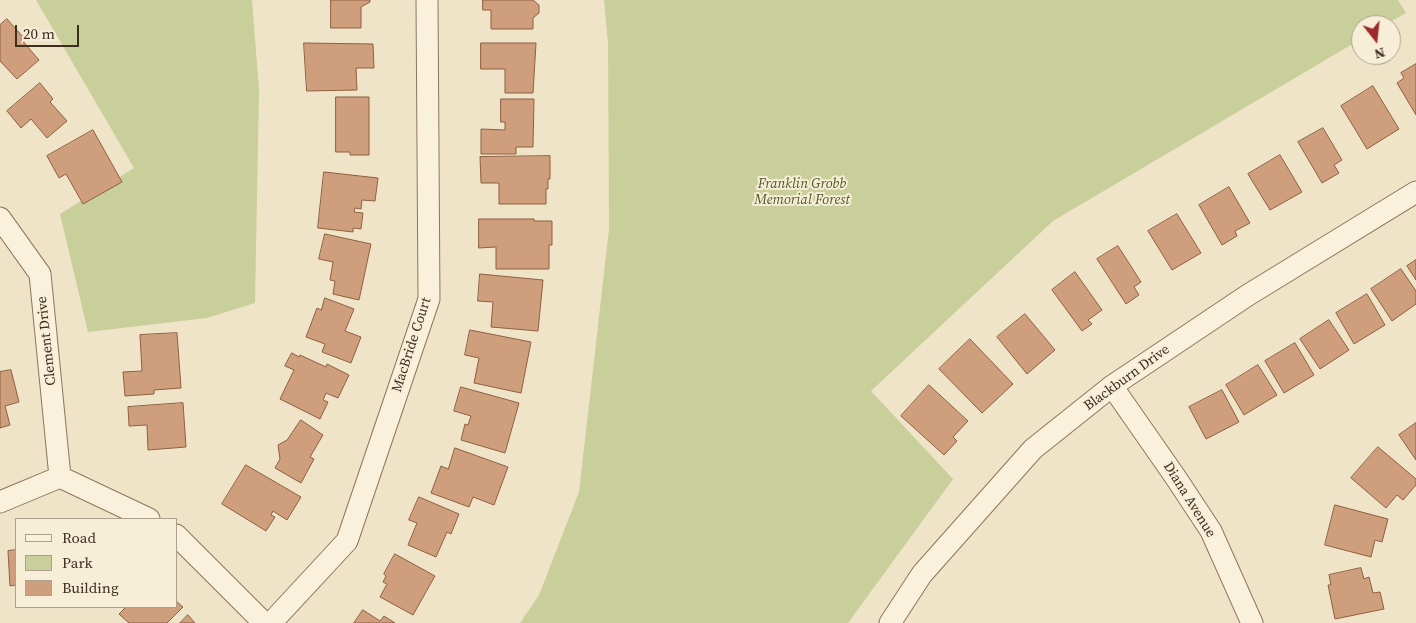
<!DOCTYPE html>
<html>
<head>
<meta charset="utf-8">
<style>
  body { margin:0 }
  #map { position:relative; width:1416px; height:623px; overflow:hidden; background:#f0e4c8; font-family:"Source Serif 4",serif }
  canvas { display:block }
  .legend { position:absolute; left:15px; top:518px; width:162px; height:90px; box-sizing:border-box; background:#f7eed8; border:1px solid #ada18e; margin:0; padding:6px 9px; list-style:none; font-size:15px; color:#3d2e20 }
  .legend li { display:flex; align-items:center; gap:10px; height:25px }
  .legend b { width:25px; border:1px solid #ada18e }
  .north { position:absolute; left:1351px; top:15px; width:50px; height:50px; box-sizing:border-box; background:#f7eed8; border:1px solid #ada18e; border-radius:50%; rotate:164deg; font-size:14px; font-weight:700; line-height:20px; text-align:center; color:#3d2e20 }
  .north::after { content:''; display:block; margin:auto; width:18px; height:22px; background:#9e2a2b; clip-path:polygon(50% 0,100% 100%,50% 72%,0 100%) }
  .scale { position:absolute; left:15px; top:25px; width:64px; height:22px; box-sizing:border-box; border:2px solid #3d2e20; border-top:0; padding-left:6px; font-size:15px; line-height:18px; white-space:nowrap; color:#3d2e20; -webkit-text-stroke:4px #f7eed8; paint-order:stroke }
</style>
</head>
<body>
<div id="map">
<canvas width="1416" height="623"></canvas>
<ul class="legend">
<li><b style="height:6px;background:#faf1dc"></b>Road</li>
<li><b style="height:14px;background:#c9cf9b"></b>Park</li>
<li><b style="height:14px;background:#cf9f7d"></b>Building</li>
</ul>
<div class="north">N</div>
<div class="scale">20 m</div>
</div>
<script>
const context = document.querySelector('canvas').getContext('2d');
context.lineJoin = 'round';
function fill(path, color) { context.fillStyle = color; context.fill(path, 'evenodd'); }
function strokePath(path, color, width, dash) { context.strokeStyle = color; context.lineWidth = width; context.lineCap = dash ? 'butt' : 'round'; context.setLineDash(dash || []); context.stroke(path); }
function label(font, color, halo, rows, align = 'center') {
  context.font = font + ' "Source Serif 4",serif'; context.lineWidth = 4; context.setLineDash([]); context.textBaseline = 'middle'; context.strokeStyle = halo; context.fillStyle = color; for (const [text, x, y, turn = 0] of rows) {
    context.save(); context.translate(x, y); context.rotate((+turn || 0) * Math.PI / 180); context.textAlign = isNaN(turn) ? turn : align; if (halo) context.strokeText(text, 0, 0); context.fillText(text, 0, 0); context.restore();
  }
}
fill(new Path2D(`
  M36,0H252L259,90L255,303L207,318L88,332L60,214L134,168Z
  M604,0H1398L1406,13L1385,25H1361V39L1053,221L871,391L953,479L848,623H520L539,595L579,492L609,229L608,43Z`), '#c9cf9b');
const building = new Path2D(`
  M331,0H370V2L361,7V28H331Z
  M483,0H533L539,5V13L533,18V29H491V10H483Z
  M7,19L23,37L21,39L39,60L17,79L0,61V25Z
  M304,43L373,44L374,68H356L357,90L307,91Z
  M481,43H536L533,93H505V69H481Z
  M1416,64V115L1397,83L1404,78L1401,73Z
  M40,83L53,99L50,102L67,121L47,138L31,119L21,128L7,111Z
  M1373,86L1399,129L1367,149L1341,106Z
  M336,97H369V155H350V152H336Z
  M501,99H534L533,147H516V154H481V129L505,130V122H501Z
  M1323,128L1342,160L1334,165L1339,173L1322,183L1298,142Z
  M93,130L122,182L83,204L66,174L59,178L47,156Z
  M1280,155L1302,192L1270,210L1248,174Z
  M550,156V179H548V189H546V204H499V183H481L480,157Z
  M324,172L378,178L375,201L362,200L361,209L355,208L354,212L363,213L361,229L353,228V232L318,228Z
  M1229,187L1250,223L1235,231L1237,236L1222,245L1199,205Z
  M1177,214L1201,253L1172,270L1148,231Z
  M479,219H534V221H552V245H549V269H496V247L479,248Z
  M325,234L371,244L359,300L333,294L335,281L330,280L333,262L319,259Z
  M1118,246L1141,282L1134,287L1139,295L1126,304L1097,259Z
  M1416,260V280L1407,266Z
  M1401,269L1416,291V304L1392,321L1371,289Z
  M1075,272L1102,310L1088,320L1092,324L1082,331L1052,290Z
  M480,274L543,280L538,331L491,327L493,302L478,301Z
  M1367,294L1385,325L1354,344L1336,313Z
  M325,298L354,309L345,331L361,337L351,363L322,352L325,344L306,337L317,308L321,310Z
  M1025,314L1055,350L1027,374L997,337Z
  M1329,320L1349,350L1320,369L1300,339Z
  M470,330L531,342L521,393L474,383L479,358L465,355Z
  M177,333L181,388L154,390V394L125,396L123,372L142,371L140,335Z
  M970,339L1013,384L982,413L939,369Z
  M1295,343L1314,375L1284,393L1265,361Z
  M292,353L299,357L300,355L326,367L327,364L349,375L338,398L326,393L323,400L328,402L320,419L280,399L294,370L285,366Z
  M1258,365L1277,395L1244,415L1226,385Z
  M11,370L19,402L5,406L10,425L0,428V372Z
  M929,385L968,421L953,437L957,441L944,455L901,416Z
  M461,387L519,403L505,453L461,440L465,424L468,425L471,416L454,411Z
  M1222,390L1239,422L1206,439L1189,407Z
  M183,403L186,447L148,450L147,425L129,426L128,407Z
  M301,420L323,435L310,457L314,459L301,483L275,468L280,459L278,445L287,440Z
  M1416,423V460L1399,435Z
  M1378,447L1416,479V485L1403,500L1397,495L1386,508L1351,478Z
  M455,448L508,467L494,505L473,497L469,507L431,493L441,466L448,469Z
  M246,465L301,497L287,520L273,511L271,515L275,517L266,531L222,504Z
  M419,497L459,514L451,534L447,532L436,557L408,545L417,523L409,520Z
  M1335,505L1388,519L1382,542L1375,540L1371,557L1325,545Z
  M16,550V585L10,586L8,551Z
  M395,554L435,576L413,615L380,597L387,584L383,582L386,576L384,574Z
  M1361,568L1364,579L1369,577L1373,593L1380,592L1384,609L1335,619L1328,585H1331L1329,575Z
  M176,601L183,607L167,623H129L119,614L126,607H176Z
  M363,610L380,621L384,616L395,623H354Z
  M188,615L195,623H180Z`);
fill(building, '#cf9f7d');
strokePath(building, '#8d5f41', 1);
const street = new Path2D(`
  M0,218L40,274L60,477
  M1112,386L1176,478L1211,531L1252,623
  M0,502L60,477L149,519
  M176,535L264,623
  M271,623L347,541L429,299L427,0
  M890,623L922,574L1033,449L1112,386L1248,295L1416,192`);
strokePath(street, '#8d765c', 23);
strokePath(street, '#faf1dc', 21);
label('italic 14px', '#4d5a26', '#f7eed8', [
  ["Franklin Grobb",802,184],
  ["Memorial Forest",802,200]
]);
label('14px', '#3d2e20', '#f7eed8', [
  ["Clement Drive",47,341,-96],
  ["MacBride Court",412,345,-72],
  ["Blackburn Drive",1127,378,-36],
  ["Diana Avenue",1189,500,58]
]);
</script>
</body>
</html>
